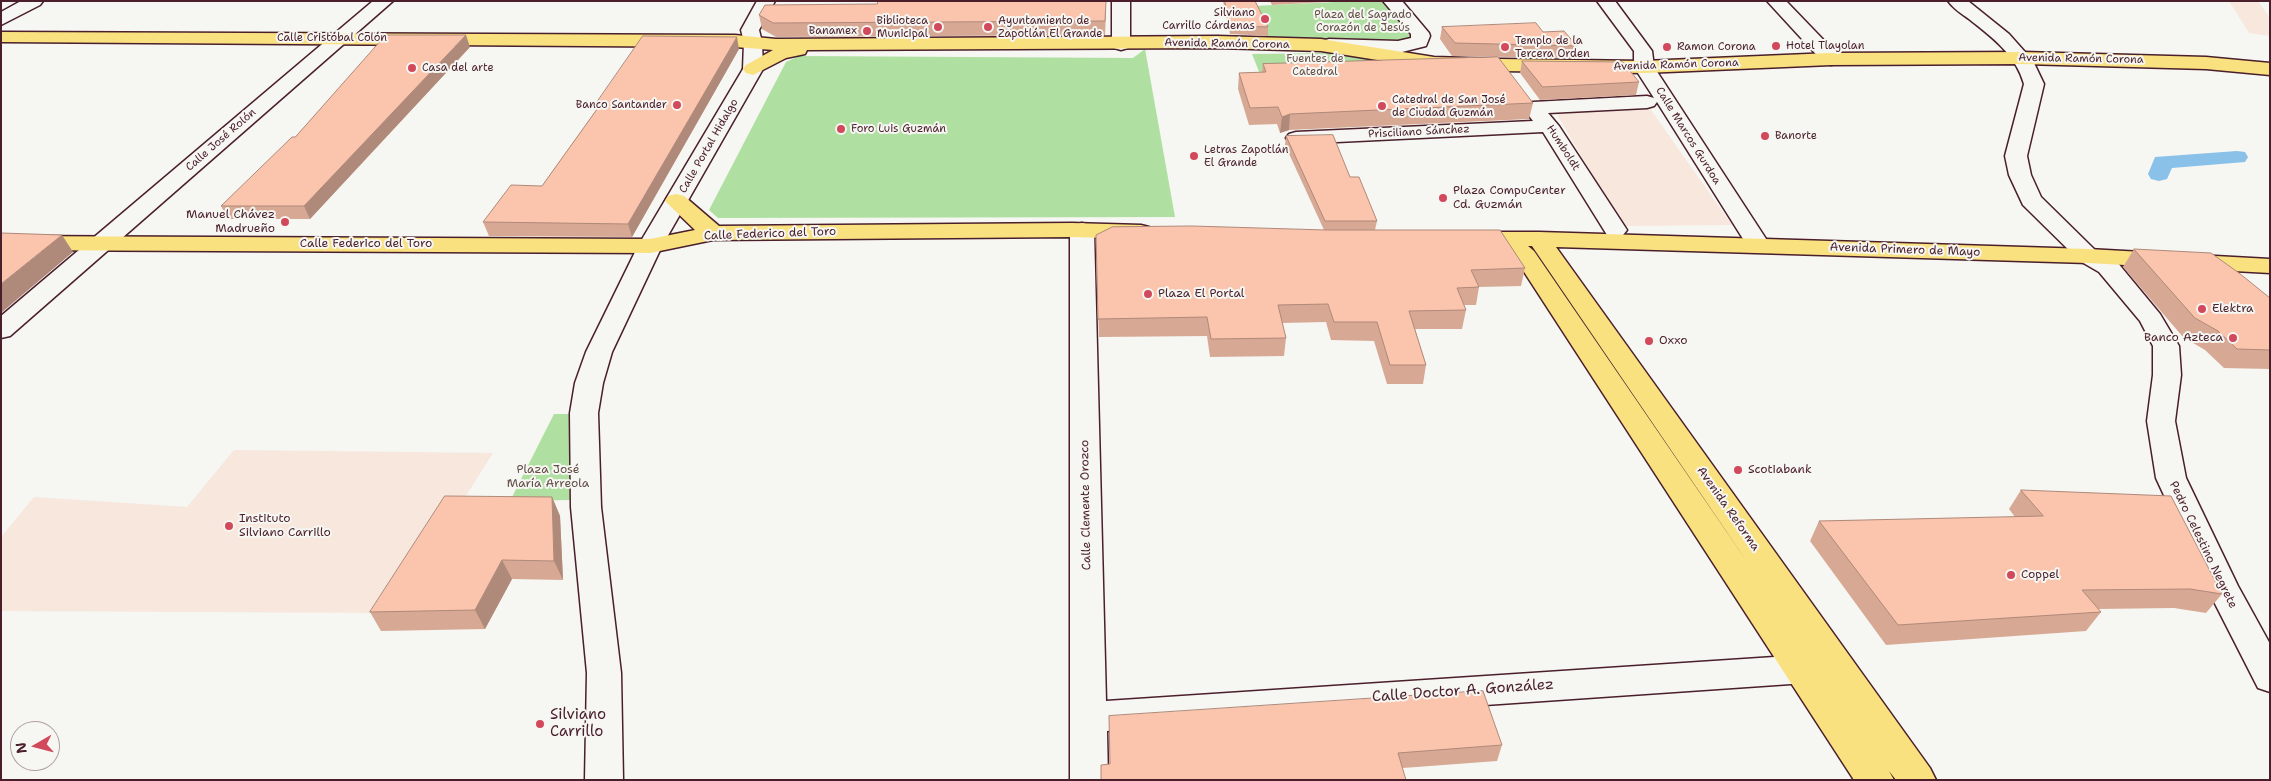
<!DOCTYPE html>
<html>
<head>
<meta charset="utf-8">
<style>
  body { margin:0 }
  #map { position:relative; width:2271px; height:781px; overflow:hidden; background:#f6f6f2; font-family:"Shantell Sans",sans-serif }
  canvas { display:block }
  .frame { position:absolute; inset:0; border:2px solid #4a1f2b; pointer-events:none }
  .north { position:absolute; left:10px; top:721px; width:50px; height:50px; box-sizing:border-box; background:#f6f6f2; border:1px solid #b1a0a2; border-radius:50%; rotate:262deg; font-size:14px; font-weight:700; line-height:20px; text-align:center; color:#4a1f2b }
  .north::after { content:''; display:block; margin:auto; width:18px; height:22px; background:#d1495b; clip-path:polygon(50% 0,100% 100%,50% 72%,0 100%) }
</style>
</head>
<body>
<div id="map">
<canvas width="2271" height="781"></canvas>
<div class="frame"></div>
<div class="north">N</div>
</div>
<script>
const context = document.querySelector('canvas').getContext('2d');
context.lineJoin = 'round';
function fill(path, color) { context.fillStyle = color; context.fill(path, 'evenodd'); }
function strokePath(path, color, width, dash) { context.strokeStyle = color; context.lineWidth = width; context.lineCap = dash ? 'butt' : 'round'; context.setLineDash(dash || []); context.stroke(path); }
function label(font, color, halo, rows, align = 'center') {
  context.font = font + ' "Shantell Sans",sans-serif'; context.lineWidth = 4; context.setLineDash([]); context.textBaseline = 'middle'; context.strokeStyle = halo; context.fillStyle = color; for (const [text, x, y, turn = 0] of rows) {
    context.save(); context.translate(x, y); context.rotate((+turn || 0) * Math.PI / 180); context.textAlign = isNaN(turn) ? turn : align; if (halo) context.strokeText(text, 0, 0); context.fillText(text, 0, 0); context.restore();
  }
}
fill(new Path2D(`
  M2229,1H2258L2270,18V36L2249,33Z
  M1651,110L1732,225L1622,226L1555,111Z
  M234,450L493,453L392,613L1,611V537L34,497L187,507Z`), '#f7e7dd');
fill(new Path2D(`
  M1355,1H1385L1411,32L1413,38L1406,42L1269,38L1254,6Z
  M1145,49L1175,217L718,218L709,210L786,62L799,56L1133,58Z
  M1328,53L1467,72L1262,79L1252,54Z
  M554,414H573L570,500L510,501Z`), '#afe0a1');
fill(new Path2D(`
  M2237,151L2245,152L2248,157L2245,162L2172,168L2167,179L2159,181L2151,179L2148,174L2155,157Z`), '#8ac1e8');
const minor = new Path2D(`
  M21,1H43L40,5L1,25V12Z
  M373,1H393L10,336L1,338V316Z
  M757,1H775L759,30L762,42L763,69L662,246L612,352L603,383L598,413L601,507L621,673L623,780H585L587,673L571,507L570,413L575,383L586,352L638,246L743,69L744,42L741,30Z
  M1112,1H1130V44L1128,48L1121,50L1114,48L1112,44Z
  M1383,1H1402L1429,33L1430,36L1426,46L1398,53L1322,49L1320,45L1322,41L1329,39L1398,41L1411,38V34Z
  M1597,1H1615L1652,51L1654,67L1770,245L1766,250L1758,252L1750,250L1657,102L1654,106L1647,108L1548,113L1559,126L1627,230L1623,235L1615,237L1607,235L1543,132L1296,144L1289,142L1286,138L1289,134L1296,132L1533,121L1523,108L1526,104L1533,102L1647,96L1654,98L1634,67V51Z
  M1767,1H1786L1838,55L1840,59L1838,63L1831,65L1824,63Z
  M1948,1H1968L2009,34L2033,61L2044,84L2027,156L2031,175L2041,197L2096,251L2117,262L2160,314L2179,346L2181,375L2175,421L2186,478L2238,586L2270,644V692L2258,688L2206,586L2156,478L2147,421L2153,375V346L2140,321L2099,272L2080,261L2023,205L2009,175L2005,156L2024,84C2016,55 1992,37 1969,19C1962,14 1954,9 1948,1Z
  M1082,223L1090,225L1094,230L1106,701L1820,654L1832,658L1837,668L1832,678L1820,682L1107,731L1108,780H1070V230L1074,225Z`);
const major = new Path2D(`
  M1,32L735,35L776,39L1217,36L1321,39L1434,57L1501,59L1644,61L1831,53L2023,52L2206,57L2270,63V75L2206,69L2023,64L1831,65L1644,73L1501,71L1434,69L1321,51L1217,48L807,50L805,54L786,58L753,75L746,73L743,69L746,65L773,50L735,47L1,42Z
  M676,194L684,196L719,226L1072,223L1141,225L1149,227L1153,232L1149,237L1141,239L1072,237L713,240L650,253L1,250V236L650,239L695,230L665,201L668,196Z
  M1469,232H1539L2088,249L2270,259V273L2088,263L1556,247L1930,768L1936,780H1896L1889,771L1894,780H1854L1517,261L1497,246H1469L1461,244L1457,239L1461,234ZM1528,246H1532L1750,566L1534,251Z`);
strokePath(minor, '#4a1f2b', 3);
strokePath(major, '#4a1f2b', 3);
fill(minor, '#f6f6f2');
fill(major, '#fae180');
fill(new Path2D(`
  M1223,1H1255L1268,27V36L1230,34Z
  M1270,1H1345L1272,5Z
  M1106,14L1105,35L776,37L762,29L759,15Z
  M1442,27L1543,32L1577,46L1574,58L1452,56L1440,39Z
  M470,47L310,219H228L221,206L295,137Z
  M739,49L632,237L489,236L483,222L542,186L597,109L595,105Z
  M1522,61L1639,82L1636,95L1540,100L1520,73Z
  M1263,64L1533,103L1529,119L1289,130L1280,133L1277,124L1249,125L1238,89L1239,73L1262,72Z
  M1286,136L1350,177L1377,221L1375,230H1324L1285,145Z
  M1096,235L1525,268L1521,286L1479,287L1476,305H1464L1466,310L1462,329H1415L1426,365L1423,384H1387L1374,341L1331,340L1326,322L1282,323L1286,338L1284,356L1210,357L1207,336L1099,337Z
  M2134,249L2270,298V369L2224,368L2205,350L2183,337L2123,267Z
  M2021,490L2222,594L2206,613L2174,608L2098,609L2101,612L2086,631L1886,645L1810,541L1819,521L2015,517L2009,509Z
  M552,497L560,516L563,580L512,579L485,629L381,631L370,612Z
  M1502,745L1497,761L1403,768L1110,764Z`), '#d7a995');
fill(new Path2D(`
  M466,35L470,47L310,219L304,206Z
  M737,37L739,49L632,237L628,224Z
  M1290,114L1289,130L1280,133L1282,117Z
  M62,235L73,252L1,313V284Z
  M552,497L560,516L563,580L554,561Z
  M502,560L512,579L485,629L475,610Z`), '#af8979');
const building = new Path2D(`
  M878,1H1106L1105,21L773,23L759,15L765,5L877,4Z
  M1225,1H1255L1268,27L1231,26Z
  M1536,23L1543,32L1564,31L1577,46L1455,43L1442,27Z
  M386,35H466L304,206H221L292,137H295Z
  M643,36L737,37L628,224L483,222L511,185L542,186L600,105H595Z
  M1498,57L1533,103L1290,114L1282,117L1278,107L1250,108L1239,73L1266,72L1263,64Z
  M1522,61L1623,62L1639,82L1543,87Z
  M1333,135L1350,177H1359L1377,221H1325L1286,136Z
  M1192,226L1326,230H1500L1525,268L1471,270L1479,287L1457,288L1466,310L1409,311L1426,365H1390L1377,322H1334L1328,304L1278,305L1286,338L1211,339L1207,317L1098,319L1096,235L1112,227Z
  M1,233L62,235L1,284Z
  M2134,249L2211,253L2239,273L2270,298V350L2237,349L2218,331L2195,318Z
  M2021,490L2171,496L2222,594L2190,589L2082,590L2101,612L1898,625L1819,521L2043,516Z
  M445,496L552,497L554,561L502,560L475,610L370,612Z
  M1483,691L1502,745L1398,753L1406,780H1101V765L1110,764L1109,716Z`);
fill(building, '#fac4ad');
strokePath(building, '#af8979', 1);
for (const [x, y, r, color] of [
  [1265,19,5,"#d1495b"],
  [938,27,5,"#d1495b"],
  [988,27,5,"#d1495b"],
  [867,31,5,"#d1495b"],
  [1776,46,5,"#d1495b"],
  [1505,47,5,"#d1495b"],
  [1667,47,5,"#d1495b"],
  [412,68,5,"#d1495b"],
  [677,105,5,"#d1495b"],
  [1382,106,5,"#d1495b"],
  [841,129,5,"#d1495b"],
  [1765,136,5,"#d1495b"],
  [1194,156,5,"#d1495b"],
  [1443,198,5,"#d1495b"],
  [285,222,5,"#d1495b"],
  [1148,294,5,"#d1495b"],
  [2202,309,5,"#d1495b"],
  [2233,338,5,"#d1495b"],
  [1649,341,5,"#d1495b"],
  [1738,470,5,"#d1495b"],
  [229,526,5,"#d1495b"],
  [2011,575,5,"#d1495b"],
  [540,724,5,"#d1495b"]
]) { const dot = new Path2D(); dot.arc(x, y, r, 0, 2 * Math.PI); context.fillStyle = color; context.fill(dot); strokePath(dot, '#f6f6f2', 2); }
label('11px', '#4a1f2b', '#f6f6f2', [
  ["Silviano",1255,13,"right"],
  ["Carrillo Cárdenas",1255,26,"right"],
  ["Biblioteca",928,21,"right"],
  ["Municipal",928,34,"right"],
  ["Ayuntamiento de",998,21],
  ["Zapotlán El Grande",998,34],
  ["Banamex",857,31,"right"],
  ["Templo de la",1515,41],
  ["Tercera Orden",1515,54],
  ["Hotel Tlayolan",1786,46],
  ["Ramon Corona",1677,47],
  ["Casa del arte",422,68],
  ["Catedral de San José",1392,100],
  ["de Ciudad Guzmán",1392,113],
  ["Banco Santander",667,105,"right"],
  ["Foro Luis Guzmán",851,129],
  ["Banorte",1775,136],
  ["Letras Zapotlán",1204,150],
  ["El Grande",1204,163]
], 'left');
label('11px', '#634f48', '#f6f6f2', [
  ["Plaza del Sagrado",1363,15],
  ["Corazón de Jesús",1363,28],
  ["Fuentes de",1315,59],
  ["Catedral",1315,72]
]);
label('11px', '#4a1f2b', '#f6f6f2', [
  ["Calle Cristóbal Colón",332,38],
  ["Avenida Ramón Corona",1227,44,1],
  ["Avenida Ramón Corona",2081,59,1],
  ["Avenida Ramón Corona",1676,65,-2],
  ["Prisciliano Sánchez",1419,132,-3],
  ["Calle Marcos Gurdoa",1688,136,58],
  ["Calle José Rolón",221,140,-41],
  ["Calle Portal Hidalgo",709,146,-60],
  ["Humboldt",1563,148,57]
]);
label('12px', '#4a1f2b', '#f6f6f2', [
  ["Plaza CompuCenter",1453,191],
  ["Cd. Guzmán",1453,205],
  ["Manuel Chávez",275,215,"right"],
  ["Madrueño",275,229,"right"],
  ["Plaza El Portal",1158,294],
  ["Elektra",2212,309],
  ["Banco Azteca",2223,338,"right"],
  ["Oxxo",1659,341],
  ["Scotiabank",1748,470],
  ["Instituto",239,519],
  ["Silviano Carrillo",239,533],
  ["Coppel",2021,575]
], 'left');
label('12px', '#4a1f2b', '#f6f6f2', [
  ["Calle Federico del Toro",770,234,-2],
  ["Calle Federico del Toro",366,244],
  ["Avenida Primero de Mayo",1905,250,2],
  ["Calle Clemente Orozco",1086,505,-91],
  ["Avenida Reforma",1728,509,55],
  ["Pedro Celestino Negrete",2203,545,64]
]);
label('12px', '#634f48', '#f6f6f2', [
  ["Plaza José",548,470],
  ["María Arreola",548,484]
]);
label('15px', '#4a1f2b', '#f6f6f2', [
  ["Calle Doctor A. González",1463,691,-4]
]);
label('15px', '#4a1f2b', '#f6f6f2', [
  ["Silviano",550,715],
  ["Carrillo",550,732]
], 'left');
</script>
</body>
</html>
